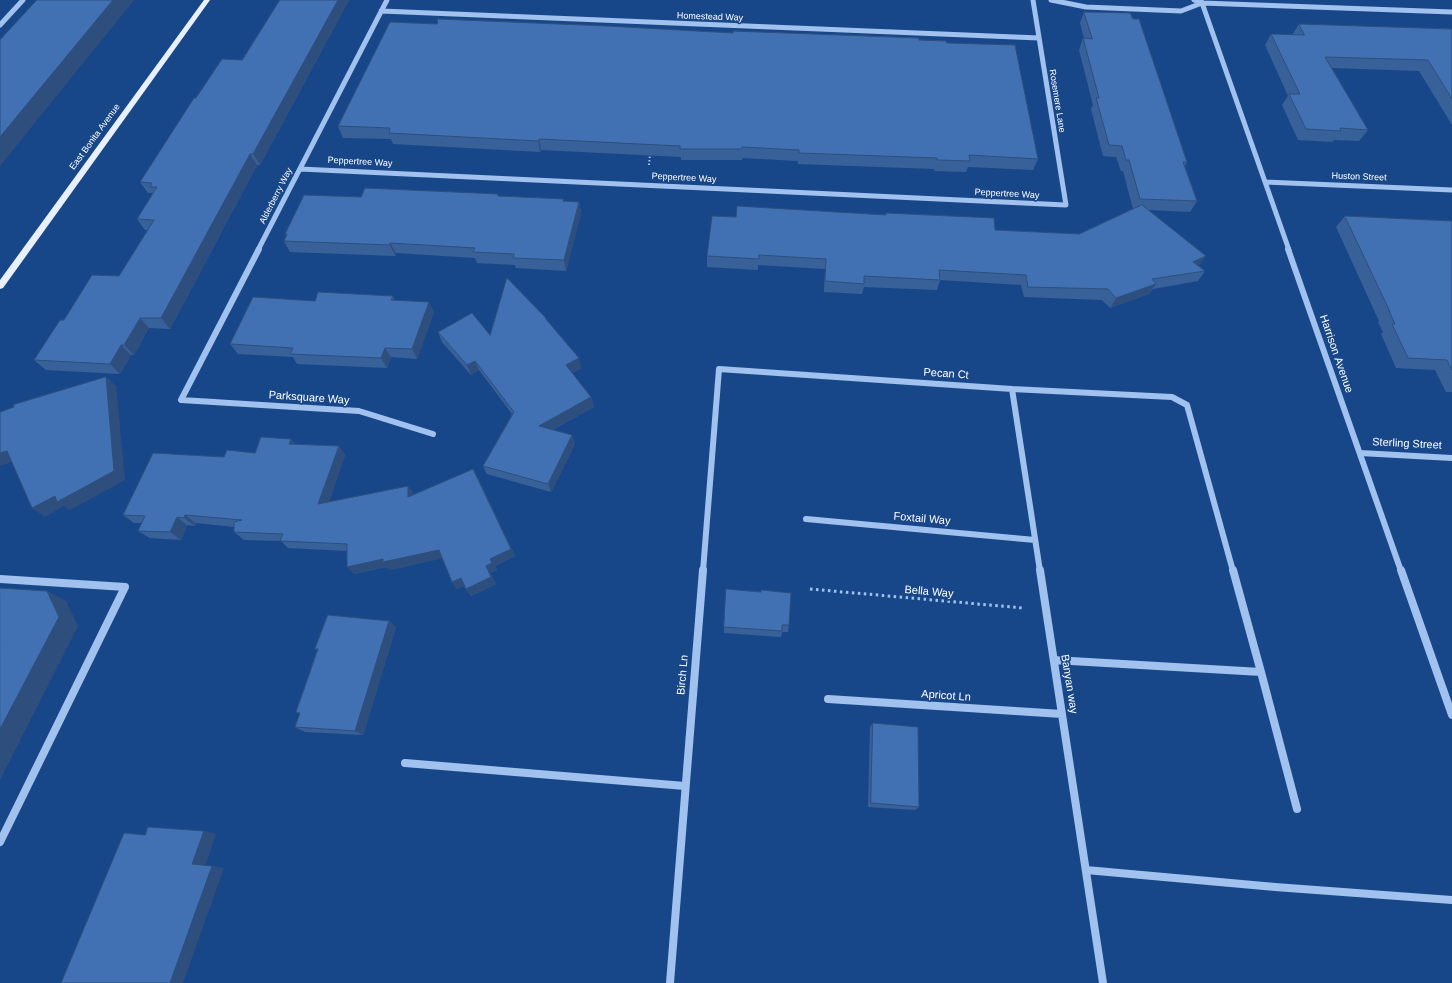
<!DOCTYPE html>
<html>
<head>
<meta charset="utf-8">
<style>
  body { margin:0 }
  canvas { display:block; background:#184789 }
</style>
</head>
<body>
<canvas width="1452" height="983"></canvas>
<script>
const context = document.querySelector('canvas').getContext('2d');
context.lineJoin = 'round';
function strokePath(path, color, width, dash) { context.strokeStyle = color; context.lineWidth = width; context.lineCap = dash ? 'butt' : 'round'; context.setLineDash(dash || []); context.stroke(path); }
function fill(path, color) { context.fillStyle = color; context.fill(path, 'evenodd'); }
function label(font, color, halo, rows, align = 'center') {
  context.font = font + ' Helvetica,sans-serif'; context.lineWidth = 3.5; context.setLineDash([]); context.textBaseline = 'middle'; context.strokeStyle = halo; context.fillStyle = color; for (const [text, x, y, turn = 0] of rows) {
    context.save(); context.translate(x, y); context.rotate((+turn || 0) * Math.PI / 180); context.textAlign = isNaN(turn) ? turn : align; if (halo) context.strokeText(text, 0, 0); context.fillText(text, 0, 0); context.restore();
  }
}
strokePath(new Path2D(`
  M649,165L650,154`), '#a1c2ee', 2, [1.5, 2]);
strokePath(new Path2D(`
  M810,589L1023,608`), '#a1c2ee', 3, [2.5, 3.5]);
strokePath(new Path2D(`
  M1051,0L1086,7L1181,11L1202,3
  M1194,0L1202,3L1452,12
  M1201,0L1289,250
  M381,11L1039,38
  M0,25L23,0
  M300,169L1066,205L1033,0
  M1265,182L1452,190
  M258,250L387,0`), '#a1c2ee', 5);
strokePath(new Path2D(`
  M259,249L181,400L359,411L433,434
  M1288,249L1401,571
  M1012,389L1040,571
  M1360,453L1452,458
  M806,519L1035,540
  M703,571L719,369L1012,389L1172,397L1187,405L1233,571`), '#a1c2ee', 6);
strokePath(new Path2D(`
  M1040,570L1103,983
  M1401,570L1452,715
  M0,579L125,587L0,842
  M1054,660L1261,672L1233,570
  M1261,672L1297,809
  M828,699L1062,714
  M405,763L685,786
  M1086,870L1275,887L1452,900
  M670,983L703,570`), '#a1c2ee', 8);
fill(new Path2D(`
  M204,0H210L3,288L0,289V280Z`), '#e8f0ff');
fill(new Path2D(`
  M280,0H349L260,165H257L170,329L149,328L134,355H131L120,374L46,370L34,360L64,320L119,276L148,230H145L137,219L153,193H148L140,182L196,98L242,60Z
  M1084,12L1187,162L1185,166L1197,201L1190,212L1149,210L1199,266L1205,271L1198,281L1153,289L1149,294L1110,308L1102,300L1024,297L1021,285L940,280L937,290L864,287L862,294L824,292L825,269L758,265V270L707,267V256L736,217L886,215V213L995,230L1079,234L1133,209L1123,171H1121L1116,157L1103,156L1091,109L1093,105L1079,50L1083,38H1084L1080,23Z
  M437,24L733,33L919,40L947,43L1038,159L1033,170L968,167L966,172L934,171V169L798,164V161L742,158V160H681V157L541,150L540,152L393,144L391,139L343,138L338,126Z
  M1299,24L1452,29V125L1419,71L1332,68L1368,130L1359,141L1334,140L1332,142L1298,140L1282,105L1288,96L1265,45L1271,34L1292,35Z
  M499,196L564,199V201L579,202L581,213L566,271L516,268L515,265L477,263L475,258L396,253L395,256L290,252L284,241L286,236L285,234L361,197Z
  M1345,216L1452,221V392H1446L1435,370L1396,368L1381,334L1383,332L1378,322L1379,321L1336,227Z
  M393,296L394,300L434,312L417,359L391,357L387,368L297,364L293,357L238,354L230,344L315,301Z
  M546,318L547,321L581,368L572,373L591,397L594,407L552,430L572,435L575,444L551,492L487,474L483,466L512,414L479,370L471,375L442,342L438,332L490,335Z
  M291,439L295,444L339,446L345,455L329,502L414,494V495L478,478L515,556L495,566L497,570L490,573L496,584L471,596L466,589L464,586L457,589L452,582L442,558L390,570L387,567L354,574L347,551L288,548L281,541L244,540L234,532V527L196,523L195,526L187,525L181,540L150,538L138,531L142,523H134L123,515L224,457L255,453Z
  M389,621L396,627L363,735L305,732L295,727L300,714L296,712L317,650L315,649Z
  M789,625L788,632H782L781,637L724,633V627Z
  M873,723L919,807L915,810L868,807L870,727Z`), '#386199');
fill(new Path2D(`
  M113,0H134L0,166V137Z
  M338,0H349L260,165L253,154Z
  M539,139L541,150L540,152L538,141Z
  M250,154L257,165L170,329L161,318Z
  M579,202L581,213L566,271L564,260Z
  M390,243L396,253L395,256L390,245Z
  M1206,256L1199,266L1193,262Z
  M1156,284L1149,294L1110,308L1116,298Z
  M429,302L434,312L417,359L412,349Z
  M140,318L149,328L134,355L124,345Z
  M121,345L131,355L120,374L110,364Z
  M385,348L391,357L387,368L381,358Z
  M579,358L581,368L569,375L566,365Z
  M475,361L479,370L471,375L467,365Z
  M106,377L116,386L125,480L70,510L64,506L45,517L32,508L55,496Z
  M591,397L594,407L542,435L539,426Z
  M572,435L575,444L551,492L548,484Z
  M291,439L299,448L289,444Z
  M339,446L345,455L326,512L318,504Z
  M7,451L20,459L0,466V453Z
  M473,469L515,556L495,566L497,570L490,573L496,584L471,596L466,589L486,566L490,559Z
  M408,486L414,494V505L408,497Z
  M185,515L196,523L195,526L184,518Z
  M177,517L187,525L181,540L170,532Z
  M439,550L444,558L390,570L387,567L354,574L347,567L383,559Z
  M461,578L466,585L457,589L452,582Z
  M47,591L66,601L78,626L0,780V729Z
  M389,621L396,627L363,735L355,731Z
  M204,831L216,834L205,866L192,864Z
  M212,866L224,868L183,983H170Z`), '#2e4f7d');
const building = new Path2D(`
  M37,0H113L0,137V40Z
  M280,0H338L253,154H250L161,318H140L124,345H121L110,364L34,360L60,320H64L92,275L119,276L154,220L137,219L157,187H150L152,183L140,182L194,98H196L222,59L242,60Z
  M1084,12L1130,13L1133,19H1139L1187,162H1183L1197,201L1140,199L1129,160H1126L1122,146L1109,145L1096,98H1099L1083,38L1092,39Z
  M438,19L607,26L733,33V31L867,36L919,38V40L946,41L947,43L1015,45L1038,159L969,155L970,161L937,160V158L799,153V150L742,147V149H680V146L539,139L538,141L389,133L390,128L338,126L390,22L437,24Z
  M1299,24L1452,29V99L1428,60L1325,57L1368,130L1340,128L1341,131L1306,129L1289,94H1300L1271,34L1304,35Z
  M365,188L498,194V196L564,199L563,201L579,202L564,260L513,258L514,254L473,252L475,248L390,243V245L284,241L287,234H285L304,195L361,197Z
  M1142,205L1206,256L1193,262L1205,271L1152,279L1156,284L1116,298L1108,289L1028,287L1026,275L939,270L940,280L864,276V284L825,281L826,259L759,255V259L707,256L712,216L736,217L737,206L886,215V213L994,218L995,230L1079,234Z
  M1345,216L1452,221V370L1447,360L1408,358L1392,324H1395L1389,311L1390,312Z
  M507,278L546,318H545L579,358L566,365L591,397L539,426L572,435L548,484L483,466L514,412L475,361L467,365L438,332L472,313L490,335Z
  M318,292L393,296L391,300L429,302L412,349L385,348L381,358L290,354L293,348L230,344L253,297L315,301Z
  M106,377L114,471L57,502L55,496L32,508L7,451L0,453V412L14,407L13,405Z
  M261,437L291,439L289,444L339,446L318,504L408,486V497L473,469L511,549L490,559L492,563L486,566L491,577L466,589L461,578L452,582L439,550L383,562V559L347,567V544L280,541L283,534L234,532V522L242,520L185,515L184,518L177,517L170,532L138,531L145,516L123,515L153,453L224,457L227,450L255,453Z
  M0,588L47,591L59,617L0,729Z
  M726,589L761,592V590L791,593L789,625H782V631L724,627Z
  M328,615L389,621L355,731L295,727L300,713L296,712L318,649H315Z
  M873,723L918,727L919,807L871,803Z
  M148,827L204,831L192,864L212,866L170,983H61L124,833L145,835Z`);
fill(building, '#4171b2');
strokePath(building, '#2e4f7d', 1);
label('9px', '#fff', '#184789', [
  ["Homestead Way",710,17,2],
  ["Rosemere Lane",1057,101,81],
  ["East Bonita Avenue",95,137,-54],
  ["Peppertree Way",360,162,3],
  ["Huston Street",1359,177,2],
  ["Peppertree Way",684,178,3],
  ["Peppertree Way",1007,194,3],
  ["Alderberry Way",276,196,-63]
]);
label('11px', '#fff', '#184789', [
  ["Harrison Avenue",1336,354,71],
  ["Pecan Ct",946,374,4],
  ["Parksquare Way",309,398,4],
  ["Sterling Street",1407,444,3],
  ["Foxtail Way",922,519,5],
  ["Bella Way",929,592,5],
  ["Birch Ln",683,675,-85],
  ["Banyan way",1069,684,81],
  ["Apricot Ln",946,696,4]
]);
</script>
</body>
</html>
